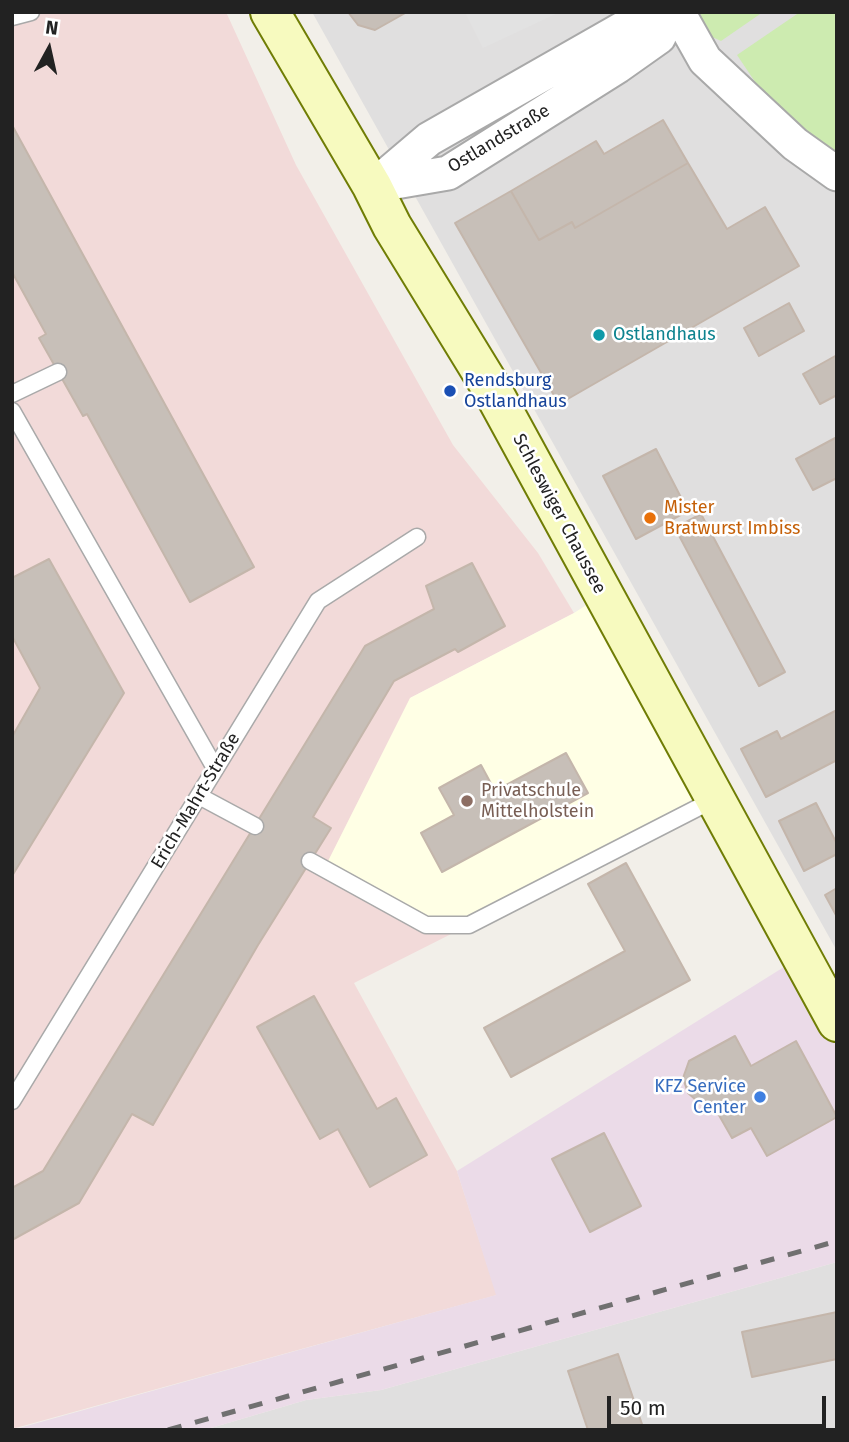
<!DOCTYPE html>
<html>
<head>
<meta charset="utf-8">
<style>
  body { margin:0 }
  #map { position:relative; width:849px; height:1442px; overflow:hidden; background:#f2efe9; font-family:"Fira Sans",sans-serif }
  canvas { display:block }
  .frame { position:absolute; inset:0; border:14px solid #222; pointer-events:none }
  .north { position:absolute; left:14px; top:14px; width:70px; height:70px; -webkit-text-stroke:5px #fff; paint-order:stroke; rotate:8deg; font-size:19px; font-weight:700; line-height:28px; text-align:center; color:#222 }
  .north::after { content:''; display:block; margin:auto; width:24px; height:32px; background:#222; clip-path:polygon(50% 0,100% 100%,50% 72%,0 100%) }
  .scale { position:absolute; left:607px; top:1396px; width:219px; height:32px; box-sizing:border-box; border:4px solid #222; border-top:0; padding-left:9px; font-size:21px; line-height:24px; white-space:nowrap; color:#222; -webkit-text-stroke:5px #fff; paint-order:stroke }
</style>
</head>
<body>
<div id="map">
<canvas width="849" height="1442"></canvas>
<div class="frame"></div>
<div class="north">N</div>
<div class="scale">50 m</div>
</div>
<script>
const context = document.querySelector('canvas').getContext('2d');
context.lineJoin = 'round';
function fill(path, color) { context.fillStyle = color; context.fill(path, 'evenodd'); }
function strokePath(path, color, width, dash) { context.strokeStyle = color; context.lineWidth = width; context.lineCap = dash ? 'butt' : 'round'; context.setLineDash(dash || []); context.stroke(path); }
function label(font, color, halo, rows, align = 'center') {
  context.font = font + ' "Fira Sans",sans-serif'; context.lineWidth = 5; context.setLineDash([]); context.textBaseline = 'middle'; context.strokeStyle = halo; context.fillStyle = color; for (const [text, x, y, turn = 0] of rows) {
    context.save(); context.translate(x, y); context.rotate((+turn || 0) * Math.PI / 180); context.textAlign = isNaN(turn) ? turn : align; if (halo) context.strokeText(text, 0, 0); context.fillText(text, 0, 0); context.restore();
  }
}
fill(new Path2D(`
  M312,12H837V951Z
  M837,1262V1430H204L306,1400L381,1390Z`), '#e0dfdf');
fill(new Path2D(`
  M12,12H226L296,165L453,445L538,553L574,613L410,698L469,925L354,983L457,1171L497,1295L12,1429Z`), '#f2dad9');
fill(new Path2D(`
  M800,957L837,1022V1262L381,1390L306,1400L204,1430H12L496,1295L457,1171Z`), '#ebdbe8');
fill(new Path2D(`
  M602,595L713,800L469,925H426L324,869L410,698L574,613Z`), '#ffffe5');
fill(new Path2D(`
  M699,12H763L721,41L710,36Z
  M800,12H837V155L772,107L737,55Z`), '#cdebb0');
fill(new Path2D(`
  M465,12H560L483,48Z`), '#e2e2e2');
const building = new Path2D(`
  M348,12H407L375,30L358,25Z
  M663,120L688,163L575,228L572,222L539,240L511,191L596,141L604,154Z
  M12,125L254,567L190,602L87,414L83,416L39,338L46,334L12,272Z
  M688,163L727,229L765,207L799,266L559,404L455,223L511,191L539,240L572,222L575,228Z
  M789,303L804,331L759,356L744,328Z
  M837,355V395L820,404L803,374Z
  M837,437V478L813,490L796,459Z
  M656,449L688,511L636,539L603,476Z
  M701,514L785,672L759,686L675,528Z
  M49,559L124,693L12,876V737L40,688L12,636V578Z
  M472,563L505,626L458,652L455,649L394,681L313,817L331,828L258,945L153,1125L132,1114L79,1203L12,1240V1188L43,1171L365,646L434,609L426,586Z
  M837,710V760L766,797L741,749L777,731L781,739Z
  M566,753L588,793L442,872L421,833L454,815L439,788L481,765L495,791Z
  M816,803L837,844V854L804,871L779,821Z
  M626,863L690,980L511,1077L484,1028L625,951L588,884Z
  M837,888V917L825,895Z
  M314,996L377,1109L396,1098L427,1155L370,1187L338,1129L320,1139L257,1027Z
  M735,1036L751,1066L796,1041L837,1117L767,1156L751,1128L732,1138L712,1103L696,1100L688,1093L683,1078L689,1061Z
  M604,1133L641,1206L590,1232L552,1159Z
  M837,1312V1359L752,1377L742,1332Z
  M618,1354L644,1430H588L568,1371Z`);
fill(building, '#c7bfb8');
strokePath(building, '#c4b6ab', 2);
const service = new Path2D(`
  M12,17L31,12
  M12,394L58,372
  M12,411L215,768
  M199,796L255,826
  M310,861L426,925H469L713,800
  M12,1101L318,601L417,537`);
const minor = new Path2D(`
  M678,12L705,60L795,144L837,174
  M376,184L429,139L652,12
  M372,186L448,173L618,66L659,37L668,12`);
const secondary = new Path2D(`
  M270,12L372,186L392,226L490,386L837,1022`);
strokePath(service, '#a9a9a9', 19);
strokePath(minor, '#a9a9a9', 37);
strokePath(secondary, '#707d05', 42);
strokePath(service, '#fff', 16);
strokePath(minor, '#fff', 33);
strokePath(secondary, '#f7fabf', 38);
strokePath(new Path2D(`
  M168,1430L837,1241`), '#707070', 5, [14, 14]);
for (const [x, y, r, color] of [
  [599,335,7,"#0f9aa8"],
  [450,391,7,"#1a4fb4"],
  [650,518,7,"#e8710a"],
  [467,801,7,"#8d6e63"],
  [760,1097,7,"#3f7fe0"]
]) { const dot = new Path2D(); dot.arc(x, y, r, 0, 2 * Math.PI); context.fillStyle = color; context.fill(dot); strokePath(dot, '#fff', 2.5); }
label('18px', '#222', '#fff', [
  ["Ostlandstraße",499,139,-31],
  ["Schleswiger Chaussee",559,514,62],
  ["Erich-Mahrt-Straße",196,801,-59]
]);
label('18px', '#0d838f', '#fff', [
  ["Ostlandhaus",613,335]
], 'left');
label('18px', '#164399', '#fff', [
  ["Rendsburg",464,381],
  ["Ostlandhaus",464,402]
], 'left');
label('18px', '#c56008', '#fff', [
  ["Mister",664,508],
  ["Bratwurst Imbiss",664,529]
], 'left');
label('18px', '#785e54', '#fff', [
  ["Privatschule",481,791],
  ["Mittelholstein",481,812]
], 'left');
label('18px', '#366cbe', '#fff', [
  ["KFZ Service",746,1087],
  ["Center",746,1108]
], 'right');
</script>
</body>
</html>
